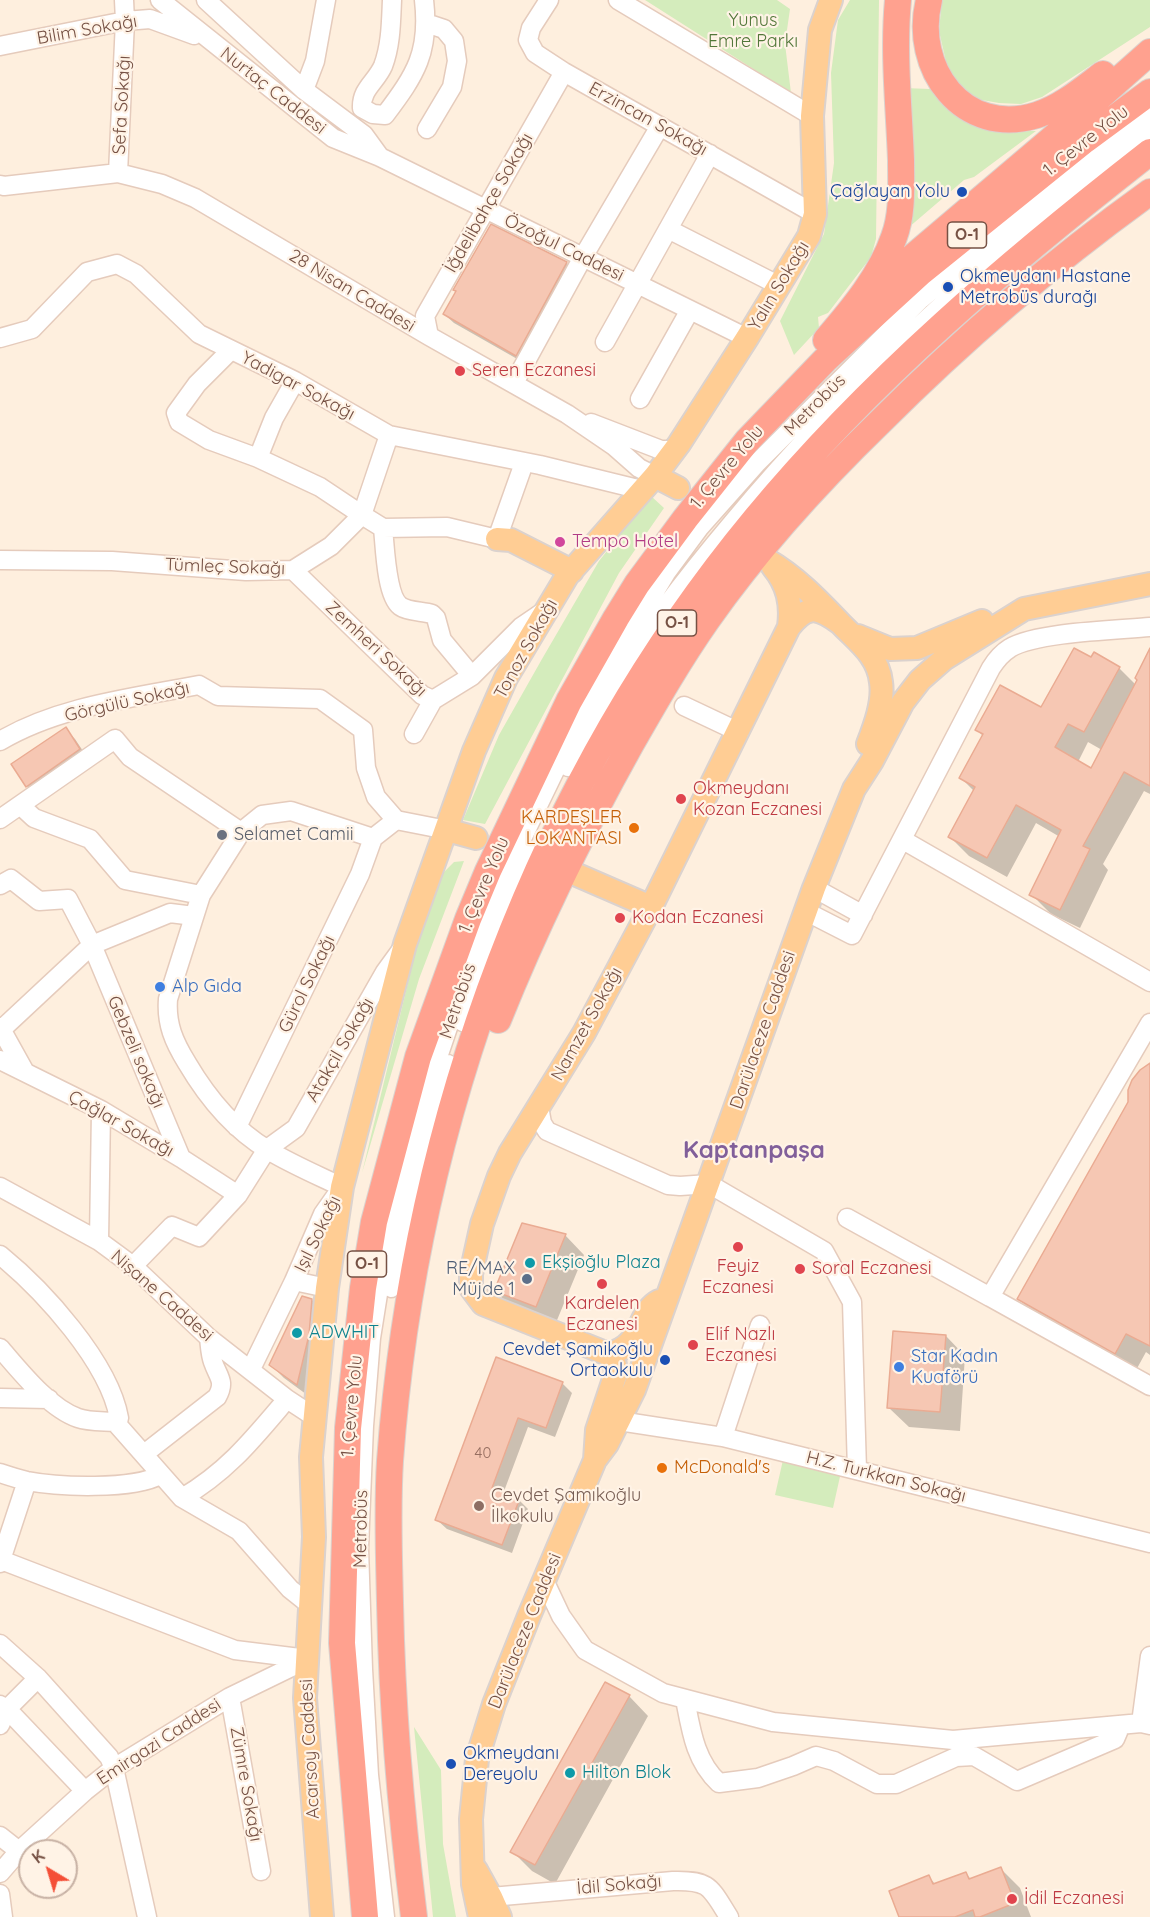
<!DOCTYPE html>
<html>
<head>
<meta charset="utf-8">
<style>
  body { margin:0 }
  #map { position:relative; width:1150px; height:1917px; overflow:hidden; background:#feefde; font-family:Quicksand,sans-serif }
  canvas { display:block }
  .north { position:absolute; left:18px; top:1839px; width:60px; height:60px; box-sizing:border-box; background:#fff3e6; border:2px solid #c8b2a5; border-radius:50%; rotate:322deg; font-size:16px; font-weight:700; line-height:24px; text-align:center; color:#765144 }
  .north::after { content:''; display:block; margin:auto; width:21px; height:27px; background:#f44f37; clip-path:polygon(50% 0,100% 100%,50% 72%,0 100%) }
</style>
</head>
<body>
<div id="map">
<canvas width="1150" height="1917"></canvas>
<div class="north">K</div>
</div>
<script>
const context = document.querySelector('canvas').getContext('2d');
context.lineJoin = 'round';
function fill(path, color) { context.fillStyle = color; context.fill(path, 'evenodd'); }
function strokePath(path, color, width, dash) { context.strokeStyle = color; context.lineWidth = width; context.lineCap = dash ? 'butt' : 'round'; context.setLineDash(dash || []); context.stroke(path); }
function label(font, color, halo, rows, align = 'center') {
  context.font = font + ' Quicksand,sans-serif'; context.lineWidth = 4.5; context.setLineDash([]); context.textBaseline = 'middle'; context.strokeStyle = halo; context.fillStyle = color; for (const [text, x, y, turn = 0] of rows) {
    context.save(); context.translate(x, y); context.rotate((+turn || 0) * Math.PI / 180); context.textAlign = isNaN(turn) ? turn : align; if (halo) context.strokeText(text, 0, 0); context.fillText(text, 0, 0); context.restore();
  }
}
fill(new Path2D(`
  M645,0H777L790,9L785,44L791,93Z
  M850,0H879L876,239L871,257L828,313L818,317L819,328L794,355L780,321L824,234L834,163L831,73L838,20Z
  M942,0H1150V27L1042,97L1021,104L999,103L976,99L956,86L947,66L939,31Z
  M904,88L930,89C964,128 985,132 1036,131L974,177L964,180L908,228Z
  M651,496L664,508L619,573L485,824L463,820L499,735L542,659L599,561Z
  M464,861L419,979L362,1173L426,908L442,874L454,862Z
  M783,1460L841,1472L833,1508L775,1495Z
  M414,1727L441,1770L443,1844L456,1917H433Z`), '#d4ecbc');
fill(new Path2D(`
  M492,226L567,263L576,272L526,364L454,323L444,314Z
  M1150,652V794L1144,791L1103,864L1108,870L1080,928L1051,914L1031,894L1060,837L1036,823L1007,877L969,856L950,837L974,791L961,778L983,736L977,730L1042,709L1091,659L1119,668L1136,685ZM1088,742L1102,750L1092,770L1078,762Z
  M65,729L75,739L89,760L37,796L27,786L13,764Z
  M1150,1065V1355L1146,1352L1135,1372L1038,1318L1019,1299Z
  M565,1235L584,1255L555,1325L515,1311L495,1291Z
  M312,1300L325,1314L310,1397L284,1378L271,1365Z
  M946,1336L965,1356L960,1431L909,1427L889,1408Z
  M497,1359L562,1383L572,1393L555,1437L528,1427L503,1494L519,1500L528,1509L512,1553L447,1529L437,1520Z
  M629,1696L648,1716L555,1884L532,1871L512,1851Z
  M1001,1869L1020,1888L1031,1917H901L929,1877L936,1885L965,1873L972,1880Z`), '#0003');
const building = new Path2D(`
  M491,224L567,262L516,356L443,314L456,291L453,290Z
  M1074,648L1091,657L1094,652L1120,667L1084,732L1068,724L1055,747L1091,768L1137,680L1135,678L1150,648V786L1124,772L1083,846L1090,849L1060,910L1029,895L1061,830L1016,805L987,858L948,837L975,787L959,778L983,734L975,730L1000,685L1041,707Z
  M66,727L80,749L26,787L11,764Z
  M1150,1063V1346L1126,1334L1115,1354L1017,1299L1128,1102V1090L1132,1080L1140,1070Z
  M522,1223L566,1234L536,1307L494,1291Z
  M302,1296L312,1299L309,1335L297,1385L269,1365Z
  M893,1331L946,1335L940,1412L887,1408Z
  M496,1357L563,1382L546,1428L518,1418L492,1488L520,1498L502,1545L435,1520Z
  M605,1682L630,1695L535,1865L510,1852Z
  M1001,1867L1015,1903L980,1917H975L973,1910L955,1917H899L889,1891L929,1875L933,1884L966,1872L969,1879Z`);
fill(building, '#f6c7b3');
strokePath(building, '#eaab92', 1.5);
const minor = new Path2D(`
  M160,0L333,138L380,157L747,338
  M206,0L304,90L364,135L380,157
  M392,0C391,22 391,45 383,66C376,82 361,89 362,108L373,114L385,115C416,74 430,52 424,0
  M549,0L531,28L528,40L535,53L564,72L815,214
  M618,0L812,116
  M426,23L444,29L454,41L457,61L452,87L427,129
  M0,46L125,21L150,19L194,35
  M304,90L315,61L326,0
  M118,173L125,21L124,0
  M0,185L4,186L118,173L162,184L195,198L429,336L567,414L614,446L639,468L655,476
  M668,229L780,286
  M429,336L425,316L564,72
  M0,338L32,329L87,272L117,264L136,274L199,334L295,381L389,435L540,465L642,490
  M605,342L710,154
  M230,351L197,384L176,413L179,422L209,440L258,458L320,487L362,515L389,435
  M514,383L583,257L660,126
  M640,399L690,310
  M591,423L661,450H671L679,444
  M258,458L274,418L295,381
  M383,528C385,546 386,595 400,606C408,612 423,611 432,614L436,618L442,640L472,676
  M0,560L112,561L246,571L293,570L331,546L362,515L383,528L447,527L497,539L524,463
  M293,570L422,695L433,700L472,676L521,627L546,610
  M684,706L739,732
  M414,734L433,700
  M0,741C59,706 133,698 199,685L218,696L320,699L363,730L366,768L376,797L396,820
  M568,767C584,739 597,710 614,683C648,626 690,573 733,522C855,375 999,248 1150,132
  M21,806L34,818L90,839L125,880L201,895
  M0,819L115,739L130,757L241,832
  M903,840L1150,982
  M0,885L11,879L39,901L68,899L92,945L181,1158
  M814,888L863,915
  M805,911L852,935L991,668C996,660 1002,653 1010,648C1037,632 1117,630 1150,627
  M463,1022L528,851
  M1150,1023L990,1297L1150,1386
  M0,1027L25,1072
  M1,1030L92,945L170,913L194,916
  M0,1060L101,1110L181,1158L238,1195
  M539,1107L542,1123L547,1131L668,1185L680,1186L709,1184L824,1251L852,1302L857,1470
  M237,1127L360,874L373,838
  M0,1187L99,1241L133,1266L209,1338L287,1399L316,1418
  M847,1218L990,1297
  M99,1241L101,1110
  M0,1255C43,1290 109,1362 119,1418L115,1422
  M133,1266L172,1226L199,1237L238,1195L267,1149L296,1128L385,972L401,950
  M327,1288L294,1281L323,1214L342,1187C317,1175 291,1164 268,1150C233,1129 207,1097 187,1063C174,1042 166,1024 168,999L201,895L241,832L262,815L291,811L373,838L396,820L447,830
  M391,1288L403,1225L448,1064
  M0,1348C20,1371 49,1408 78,1418C89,1422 104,1421 115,1422L182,1498L239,1531L290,1589L310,1605
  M251,1369L294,1281
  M0,1398L49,1399
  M619,1421L723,1437L1150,1543
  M723,1437L760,1325
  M144,1454L217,1397C226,1381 218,1377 213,1362C210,1354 210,1345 209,1338
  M0,1473C9,1476 18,1479 27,1481C58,1487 133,1490 160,1475
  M182,1498C228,1471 253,1439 287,1399
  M1,1560L27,1481
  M0,1563L1,1560L235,1650L308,1659
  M544,1580L561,1616L585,1650L663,1693L773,1722L953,1740L1141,1723L1150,1725
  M0,1644L38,1678L109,1757L114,1768L147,1917
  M230,1697L261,1871
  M685,1699C691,1730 695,1761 719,1783L758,1778L793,1766L816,1756L834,1761L877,1784H896L956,1757L974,1756L1017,1781L1115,1739L1121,1725
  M0,1705L7,1709L85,1791
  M1141,1723L1150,1656
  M0,1725L7,1709L38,1678
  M0,1836L19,1851
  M0,1873L19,1851L85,1791L114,1768L230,1697L308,1659
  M0,1894L3,1917
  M491,1897L673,1881C710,1880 710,1887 729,1917
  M385,1917L369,1775L363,1669L359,1548L364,1426L371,1338L388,1231L425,1096L468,968L502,880L590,698L666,573L700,527L756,464L921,299L959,267L1150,116`);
const major = new Path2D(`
  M655,476L678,488
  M497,539L511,540L572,571
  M767,560C796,577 817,599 840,623C857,641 878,655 881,682C884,702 875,726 868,744
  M773,567C788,585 792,604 789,627
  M858,636L890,649L917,648L982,621
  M447,830L476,838
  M568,871L651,907
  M608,1354C644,1346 636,1313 659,1301
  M595,1460L597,1430L616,1373L615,1365L608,1354L483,1304L471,1288V1274L482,1224L499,1176L510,1153L584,1033L651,907L789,627C808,604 817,607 840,623
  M476,1870L491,1897L500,1917
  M322,1917L305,1698L314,1537L311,1457L327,1288L342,1187L405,944L474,751L506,678L567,576L655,476L679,444L747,338L809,236L815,214L812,116L820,30L831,0
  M480,1917L473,1884L471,1819L477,1759L494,1704L529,1616L595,1460L607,1444L634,1390L814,888L854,789L872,761L903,702L920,680L944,659L1024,609L1150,584`);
const highway = new Path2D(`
  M929,0C912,68 963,138 1037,115C1062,107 1083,89 1103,74
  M874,290L1052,139L1150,52
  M826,340C852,310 881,275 894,237C903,213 901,186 901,160C899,107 893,53 898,0
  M498,1020C536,925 581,834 631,744C655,702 679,660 707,620C757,549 817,483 880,422C964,338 1054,261 1150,192
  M365,1917L342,1643L348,1428L363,1288L374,1222L418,1057L468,919L488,871L569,701L616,618L637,584L685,519L747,441L825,360L920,273L1085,140L1150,92
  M414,1917C401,1813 392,1708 390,1603C389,1556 387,1508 390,1461C415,1121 538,781 756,518C870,380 1009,262 1150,152`);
strokePath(minor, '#e5cbbc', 21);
strokePath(major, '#dbd2ce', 26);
strokePath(highway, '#dbd2ce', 28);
strokePath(minor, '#fff', 18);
strokePath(major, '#ffcd94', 22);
strokePath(highway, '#ffa18f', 26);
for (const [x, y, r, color] of [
  [962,192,6,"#1a4fb4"],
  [948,287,6,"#1a4fb4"],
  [460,371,6,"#e0444e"],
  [560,542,6,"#d1479c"],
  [681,799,6,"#e0444e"],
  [634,828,6,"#e8710a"],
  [222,835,6,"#6b7280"],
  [620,918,6,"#e0444e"],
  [160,987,6,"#3f7fe0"],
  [738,1247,6,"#e0444e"],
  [530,1263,6,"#0f9aa8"],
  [800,1269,6,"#e0444e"],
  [527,1279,6,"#5c6f8a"],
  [602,1284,6,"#e0444e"],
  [297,1333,6,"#0f9aa8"],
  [693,1345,6,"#e0444e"],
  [665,1360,6,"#1a4fb4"],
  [899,1367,6,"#3f7fe0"],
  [662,1468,6,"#e8710a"],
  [479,1506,6,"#8d6e63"],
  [451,1764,6,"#1a4fb4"],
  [570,1773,6,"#0f9aa8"],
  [1012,1899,6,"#e0444e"]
]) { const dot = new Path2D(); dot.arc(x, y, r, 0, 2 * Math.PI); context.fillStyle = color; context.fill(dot); strokePath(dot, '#fff3e6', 2); }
label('15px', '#966e60', null, [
  ["40",483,1453]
]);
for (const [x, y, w] of [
  [967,235,39],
  [677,623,39],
  [367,1264,39]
]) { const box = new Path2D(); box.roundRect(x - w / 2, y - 13, w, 26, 4.5); context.fillStyle = '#fff3e6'; context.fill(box); strokePath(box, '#765144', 1.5); }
label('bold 16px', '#765144', null, [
  ["O-1",967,235],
  ["O-1",677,623],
  ["O-1",367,1264]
]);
label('18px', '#527739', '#fff3e6', [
  ["Yunus",753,21],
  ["Emre Parkı",753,42]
]);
label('18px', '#765144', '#fff3e6', [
  ["Bilim Sokağı",87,30,-10],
  ["Nurtaç Caddesi",273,91,38],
  ["Sefa Sokağı",122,105,-87],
  ["Erzincan Sokağı",648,119,29],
  ["1. Çevre Yolu",1086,141,-38],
  ["İğdelibahçe Sokağı",489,203,-60],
  ["Özoğul Caddesi",564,248,26],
  ["Yalın Sokağı",779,286,-59],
  ["28 Nisan Caddesi",352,291,31],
  ["Yadigar Sokağı",298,386,28],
  ["Metrobüs",815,405,-45],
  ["1. Çevre Yolu",727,467,-50],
  ["Tümleç Sokağı",225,567,2],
  ["Zemheri Sokağı",376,649,43],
  ["Tonoz Sokağı",526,649,-61],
  ["Görgülü Sokağı",127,702,-13],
  ["1. Çevre Yolu",484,885,-67],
  ["Gürol Sokağı",307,984,-64],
  ["Metrobüs",458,1001,-71],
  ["Namzet Sokağı",587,1024,-61],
  ["Darülaceze Caddesi",763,1030,-71],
  ["Atakçil Sokağı",340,1050,-60],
  ["Gebzeli sokağı",136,1052,67],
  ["Çağlar Sokağı",121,1124,29],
  ["Işıl Sokağı",318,1234,-64],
  ["Nişane Caddesi",162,1296,41],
  ["1. Çevre Yolu",352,1406,-85],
  ["H.Z. Turkkan Sokağı",886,1477,14],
  ["Metrobüs",361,1529,-89],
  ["Darülaceze Caddesi",525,1631,-68],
  ["Emirgazi Caddesi",159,1742,-33],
  ["Acarsoy Caddesi",310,1749,-93],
  ["Zümre Sokağı",246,1784,80],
  ["İdil Sokağı",619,1885,-5]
]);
label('18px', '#164399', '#fff3e6', [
  ["Çağlayan Yolu",950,192],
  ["Okmeydanı Hastane",960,277,"left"],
  ["Metrobüs durağı",960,298,"left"],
  ["Cevdet Şamikoğlu",653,1350],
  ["Ortaokulu",653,1371],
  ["Okmeydanı",463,1754,"left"],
  ["Dereyolu",463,1775,"left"]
], 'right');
label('18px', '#be3a42', '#fff3e6', [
  ["Seren Eczanesi",472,371],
  ["Okmeydanı",693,789],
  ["Kozan Eczanesi",693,810],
  ["Kodan Eczanesi",632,918],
  ["Feyiz",738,1267,"center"],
  ["Eczanesi",738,1288,"center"],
  ["Soral Eczanesi",812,1269],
  ["Kardelen",602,1304,"center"],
  ["Eczanesi",602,1325,"center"],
  ["Elif Nazlı",705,1335],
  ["Eczanesi",705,1356],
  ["İdil Eczanesi",1024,1899]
], 'left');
label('18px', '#b23c85', '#fff3e6', [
  ["Tempo Hotel",572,542]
], 'left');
label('18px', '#c56008', '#fff3e6', [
  ["KARDEŞLER",622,818],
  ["LOKANTASI",622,839],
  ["McDonald's",674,1468,"left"]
], 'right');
label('18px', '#5b616d', '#fff3e6', [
  ["Selamet Camii",234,835]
], 'left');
label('18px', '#366cbe', '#fff3e6', [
  ["Alp Gıda",172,987],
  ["Star Kadın",911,1357],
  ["Kuaförü",911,1378]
], 'left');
label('18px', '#0d838f', '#fff3e6', [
  ["Ekşioğlu Plaza",542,1263],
  ["ADWHIT",309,1333],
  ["Hilton Blok",582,1773]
], 'left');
label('18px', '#4e5e75', '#fff3e6', [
  ["RE/MAX",515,1269],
  ["Müjde 1",515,1290]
], 'right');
label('18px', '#785e54', '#fff3e6', [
  ["Cevdet Şamıkoğlu",491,1496],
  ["İlkokulu",491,1517]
], 'left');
label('bold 24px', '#815f9a', '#fff3e6', [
  ["Kaptanpaşa",754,1151]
]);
</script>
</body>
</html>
